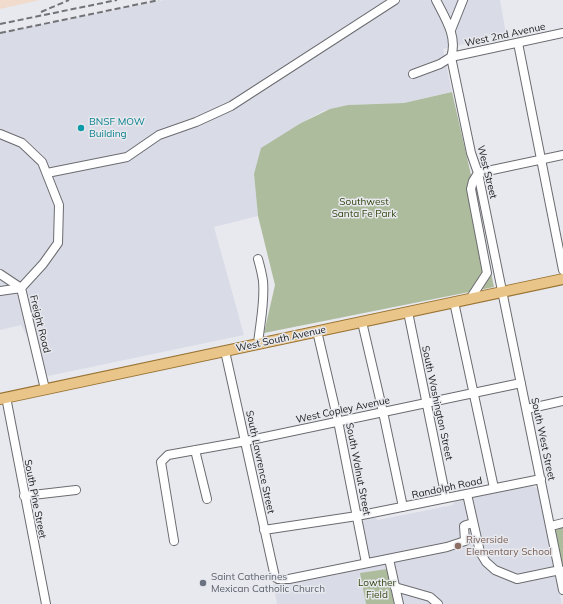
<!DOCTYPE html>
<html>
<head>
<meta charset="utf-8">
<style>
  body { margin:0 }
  canvas { display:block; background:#e8e9ee }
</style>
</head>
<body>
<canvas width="563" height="604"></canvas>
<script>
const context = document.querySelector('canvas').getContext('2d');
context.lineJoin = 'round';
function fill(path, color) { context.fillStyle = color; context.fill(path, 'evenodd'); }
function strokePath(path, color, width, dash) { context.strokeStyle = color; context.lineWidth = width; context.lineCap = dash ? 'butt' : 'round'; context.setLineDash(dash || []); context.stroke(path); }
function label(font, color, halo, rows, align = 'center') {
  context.font = font + ' Mulish,sans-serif'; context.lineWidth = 3; context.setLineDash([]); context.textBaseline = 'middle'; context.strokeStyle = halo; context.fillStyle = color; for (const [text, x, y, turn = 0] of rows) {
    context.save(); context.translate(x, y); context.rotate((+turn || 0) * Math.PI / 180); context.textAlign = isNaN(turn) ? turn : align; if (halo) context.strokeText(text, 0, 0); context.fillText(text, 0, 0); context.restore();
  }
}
fill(new Path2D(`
  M164,0H500L506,34L443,49L452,92L404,103L348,105L323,111L301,123L254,174L258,216L214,227L244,335L48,376L21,325L0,330V33Z
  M531,486L537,488L539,492L562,604H277L273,584L281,585L369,566L361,523L365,519L374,517L378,520L453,505L455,501Z`), '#d9dce7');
fill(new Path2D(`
  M0,0H40L0,9Z`), '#f0dbcd');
fill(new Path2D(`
  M452,92L471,175L494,287L264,333L275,285L258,216L254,174L261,148L301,123L330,109L348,105L404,103Z
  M563,528V572L555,530Z
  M387,569L394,604H366L360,573Z`), '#aebc9e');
const minor = new Path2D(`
  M436,0C445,18 458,37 451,57L471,153L478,173L563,590
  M451,30L463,0
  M518,43L563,270
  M413,74L440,64L451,57L563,33
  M0,134L22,143L42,162L59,205L58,243L43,264L21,288
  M47,173L127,157L159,135L196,122L231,106L395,0
  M0,274L21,288
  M21,288L45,389
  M0,291L21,288
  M470,299L487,273L471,189L473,181L478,173L563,155
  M454,302L494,488
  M408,312L446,498
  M362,322L383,412L403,507
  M317,331L338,421L366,563
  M258,344C260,323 265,302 263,281C262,274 260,266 258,259
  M225,351L275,577L278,579H289L447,547L465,541L464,526L466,525L473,523
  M6,397L46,604
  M527,409L563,401
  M195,450L207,499
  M467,494L480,552L486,562L495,570L517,579L560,570
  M24,496L76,490
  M551,526L563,523
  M264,530L357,516L541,479
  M174,541L161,462L168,455L246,441L521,383
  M389,559L399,604
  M395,587L430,597L438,604`);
const major = new Path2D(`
  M0,399L563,279`);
strokePath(minor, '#6b6c70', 10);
strokePath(major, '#997333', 12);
strokePath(minor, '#fff', 8);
strokePath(major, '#e9c58a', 10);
strokePath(new Path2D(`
  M41,12L69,0
  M0,24L117,0
  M0,33L159,0`), '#727376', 2, [6, 3]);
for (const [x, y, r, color] of [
  [81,128,4,"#0f9aa8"],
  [458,546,4,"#8d6e63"],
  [203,583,4,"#6b7280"]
]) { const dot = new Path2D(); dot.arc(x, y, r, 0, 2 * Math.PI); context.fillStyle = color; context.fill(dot); strokePath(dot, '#e8e9ee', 1.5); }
label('10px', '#202122', '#e8e9ee', [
  ["West 2nd Avenue",505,35,-12],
  ["West Street",487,172,76],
  ["Freight Road",40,324,76],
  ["West South Avenue",281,339,-12],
  ["South Washington Street",437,403,78],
  ["West Copley Avenue",343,410,-12],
  ["South West Street",543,439,78],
  ["South Lawrence Street",260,462,78],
  ["South Walnut Street",358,469,79],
  ["Randolph Road",447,488,-12],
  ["South Pine Street",35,499,79]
]);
label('10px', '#0d838f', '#e8e9ee', [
  ["BNSF MOW",89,122],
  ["Building",89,134]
], 'left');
label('10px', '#31450e', '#e8e9ee', [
  ["Southwest",364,202],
  ["Santa Fe Park",364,214],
  ["Lowther",377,583],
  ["Field",377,595]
]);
label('10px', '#785e54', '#e8e9ee', [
  ["Riverside",466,540],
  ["Elementary School",466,552]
], 'left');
label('10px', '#5b616d', '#e8e9ee', [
  ["Saint Catherines",211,577],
  ["Mexican Catholic Church",211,589]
], 'left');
</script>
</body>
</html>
